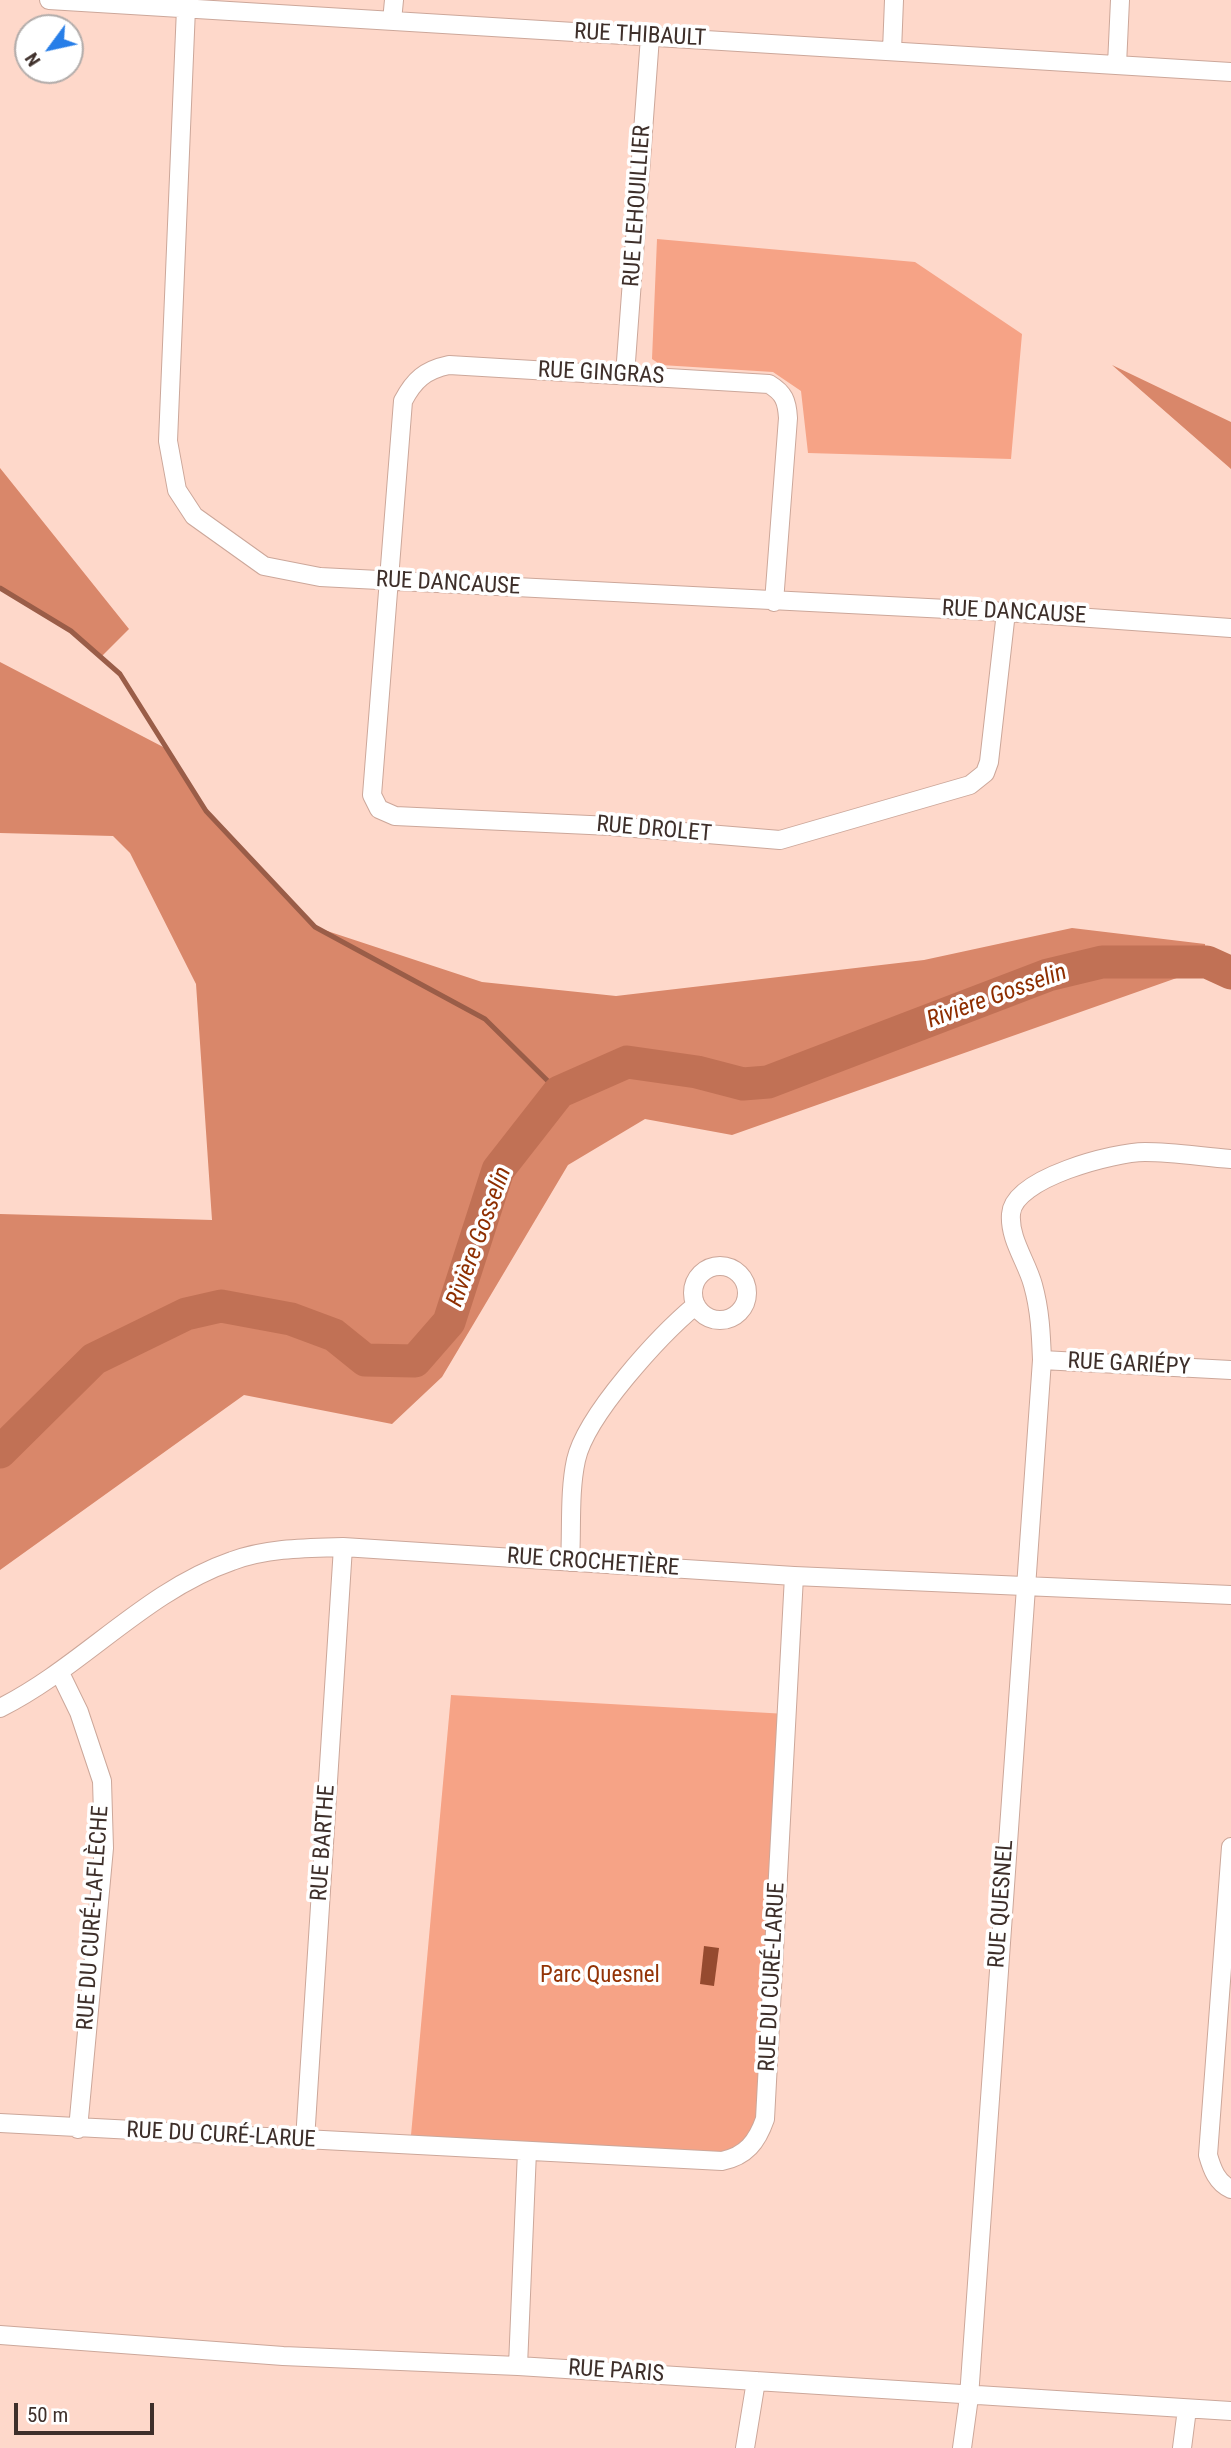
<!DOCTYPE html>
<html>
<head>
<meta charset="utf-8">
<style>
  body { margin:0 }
  #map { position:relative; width:1231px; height:2448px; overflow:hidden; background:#fed8ca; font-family:"Roboto Condensed",sans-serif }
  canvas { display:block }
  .north { position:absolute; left:14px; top:14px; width:70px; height:70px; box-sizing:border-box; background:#fff; border:2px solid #b2acaa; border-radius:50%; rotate:237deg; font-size:19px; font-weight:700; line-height:28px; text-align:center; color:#3e2f2a }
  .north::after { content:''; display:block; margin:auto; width:24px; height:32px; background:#277ee8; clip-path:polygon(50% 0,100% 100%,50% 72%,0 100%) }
  .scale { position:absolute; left:14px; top:2403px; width:140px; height:32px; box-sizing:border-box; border:4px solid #3e2f2a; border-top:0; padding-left:9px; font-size:21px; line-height:24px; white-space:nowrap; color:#3e2f2a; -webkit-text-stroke:5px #fff; paint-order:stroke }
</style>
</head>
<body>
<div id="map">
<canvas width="1231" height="2448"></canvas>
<div class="north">N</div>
<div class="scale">50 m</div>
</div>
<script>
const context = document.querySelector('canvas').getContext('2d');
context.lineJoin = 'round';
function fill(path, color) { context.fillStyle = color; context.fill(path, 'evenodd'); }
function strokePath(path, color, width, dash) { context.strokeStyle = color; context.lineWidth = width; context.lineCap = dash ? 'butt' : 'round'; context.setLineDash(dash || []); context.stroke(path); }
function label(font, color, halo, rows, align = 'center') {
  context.font = font + ' "Roboto Condensed",sans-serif'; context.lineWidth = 7; context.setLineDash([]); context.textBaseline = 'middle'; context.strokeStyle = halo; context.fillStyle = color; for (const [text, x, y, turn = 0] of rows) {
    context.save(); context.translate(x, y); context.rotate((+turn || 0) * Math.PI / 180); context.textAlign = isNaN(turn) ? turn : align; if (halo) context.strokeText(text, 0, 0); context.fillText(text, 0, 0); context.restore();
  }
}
fill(new Path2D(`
  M657,239L915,262L1022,334L1011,459L808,453L801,391L773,372L661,365L652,359Z
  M451,1695L787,1714L765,2119L739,2157L410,2146Z`), '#f6a386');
fill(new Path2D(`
  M1112,365L1231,422V469Z
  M0,468L129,629L101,657L71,631L0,588Z
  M0,662L167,749L206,811L315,927L482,982L616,996L924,960L1072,928L1205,944L1207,962L1188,974L732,1135L645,1119L568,1165L442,1377L392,1424L244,1395L0,1570V1214L212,1220L196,984L130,853L113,836L0,833Z`), '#d9876a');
strokePath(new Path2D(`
  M0,588L71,631L120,674L206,811L315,927L485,1019L559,1092`), '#9a5d48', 5);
strokePath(new Path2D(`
  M0,1452L94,1359L186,1314L221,1306L291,1319L334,1335L365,1360L415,1361L449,1322L498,1170L559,1092L627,1062L697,1072L743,1084L768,1082L1048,975L1102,962H1207L1231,973`), '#c17155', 33);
fill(new Path2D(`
  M704,1946L719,1948L714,1986L700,1984Z`), '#954a2f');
const minor = new Path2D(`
  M49,0L1231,72
  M186,8L168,441L177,490L194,516L264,566L320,577L1006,612L1231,628
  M392,21L394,0
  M892,51L894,0
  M1117,65L1120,0
  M625,375L650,37
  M774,602L788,418C787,401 784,393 769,384L449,365C425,370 414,380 403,401L372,795L379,809L395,816L611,826L780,840L970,785L985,773L989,762L1006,612
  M693 1293a27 27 0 1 1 54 0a27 27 0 1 1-54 0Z
  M1042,1360L1231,1370
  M570,1562C572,1529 569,1492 576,1460C586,1415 660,1335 696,1305
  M60,1673L79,1712L102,1781L104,1848L78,2129
  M0,1708C82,1667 145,1591 232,1561C267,1548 306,1548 343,1547L794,1576L1231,1595
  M1231,1847L1208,2155C1212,2169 1217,2183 1231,2189
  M0,2123L722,2161C746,2156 757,2142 765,2119L794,1576
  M305,2140L343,1547
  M0,2335L283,2356L518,2366L1231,2411
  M518,2366L527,2151
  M745,2448L756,2381
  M962,2448L969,2397L1042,1360C1041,1334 1040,1310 1033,1285C1027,1262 1009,1239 1011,1214C1013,1178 1115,1152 1145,1152C1174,1152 1203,1157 1231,1159
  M1182,2448L1187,2409`);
strokePath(minor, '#cca79a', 20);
strokePath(minor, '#fff', 18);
label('23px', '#3e2f2a', '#fff', [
  ["RUE THIBAULT",640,36,3],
  ["RUE LEHOUILLIER",638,206,-86],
  ["RUE GINGRAS",601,374,3],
  ["RUE DANCAUSE",448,584,3],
  ["RUE DANCAUSE",1014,613,3],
  ["RUE DROLET",654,830,5],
  ["RUE GARIÉPY",1129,1365,3],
  ["RUE CROCHETIÈRE",593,1563,4],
  ["RUE BARTHE",324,1843,-86],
  ["RUE QUESNEL",1002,1904,-86],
  ["RUE DU CURÉ-LAFLÈCHE",94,1918,-86],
  ["RUE DU CURÉ-LARUE",773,1977,-87],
  ["RUE DU CURÉ-LARUE",221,2136,3],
  ["RUE PARIS",616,2372,4]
]);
label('23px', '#933306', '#fff', [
  ["Parc Quesnel",600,1976]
]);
label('italic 24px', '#8e2e00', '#fff', [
  ["Rivière Gosselin",997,997,-20],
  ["Rivière Gosselin",480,1237,-70]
]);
</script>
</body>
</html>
